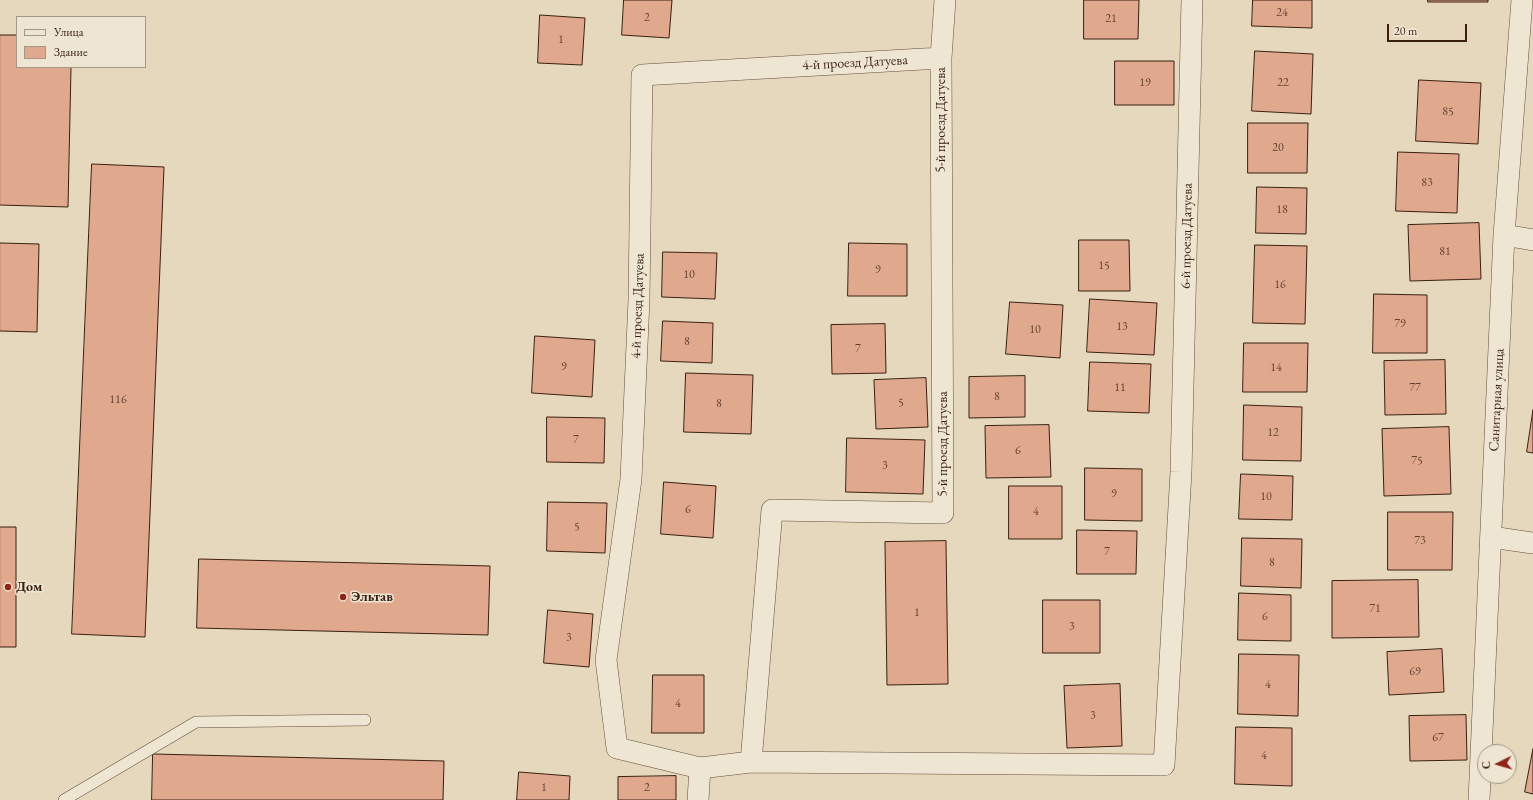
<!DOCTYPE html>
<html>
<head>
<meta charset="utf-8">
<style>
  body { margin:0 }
  #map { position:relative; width:1533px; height:800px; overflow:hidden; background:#e5d8bc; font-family:"EB Garamond",serif }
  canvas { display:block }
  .legend { position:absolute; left:16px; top:16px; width:130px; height:52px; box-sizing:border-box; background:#eee6d3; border:1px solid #a69685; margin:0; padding:5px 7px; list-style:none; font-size:12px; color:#3a1f11 }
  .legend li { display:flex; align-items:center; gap:8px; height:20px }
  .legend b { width:20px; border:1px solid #a69685 }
  .north { position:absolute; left:1477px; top:744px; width:40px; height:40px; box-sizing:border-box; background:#eee6d3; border:1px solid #a69685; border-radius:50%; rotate:265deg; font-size:11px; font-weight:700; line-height:16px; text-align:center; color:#3a1f11 }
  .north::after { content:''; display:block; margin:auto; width:14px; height:18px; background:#8f2418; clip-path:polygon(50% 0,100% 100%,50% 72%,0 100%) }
  .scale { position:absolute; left:1387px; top:24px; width:80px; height:18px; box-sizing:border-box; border:2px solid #3a1f11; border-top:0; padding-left:5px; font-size:12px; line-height:14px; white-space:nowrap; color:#3a1f11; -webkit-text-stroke:3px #eee6d3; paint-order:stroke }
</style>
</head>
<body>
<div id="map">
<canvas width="1533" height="800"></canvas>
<ul class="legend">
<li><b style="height:5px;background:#eee6d3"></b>Улица</li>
<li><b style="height:11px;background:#e0a98e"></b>Здание</li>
</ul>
<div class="north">С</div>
<div class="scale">20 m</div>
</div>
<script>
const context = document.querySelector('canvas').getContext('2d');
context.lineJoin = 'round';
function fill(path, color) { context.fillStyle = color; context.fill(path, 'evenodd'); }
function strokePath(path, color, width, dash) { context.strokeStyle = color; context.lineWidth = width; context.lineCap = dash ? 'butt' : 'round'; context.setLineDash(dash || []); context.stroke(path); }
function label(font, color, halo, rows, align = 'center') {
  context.font = font + ' "EB Garamond",serif'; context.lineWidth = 3; context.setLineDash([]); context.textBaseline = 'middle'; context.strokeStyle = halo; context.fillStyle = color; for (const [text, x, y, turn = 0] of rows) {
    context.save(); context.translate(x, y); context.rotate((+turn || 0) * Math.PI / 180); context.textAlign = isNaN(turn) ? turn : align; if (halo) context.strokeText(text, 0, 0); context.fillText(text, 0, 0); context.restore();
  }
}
const building = new Path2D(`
  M624,0H672L669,38L622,35Z
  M1084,0H1139L1138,39H1084Z
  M1253,0H1312V28L1252,26Z
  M1428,0H1488V2H1428Z
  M540,15L585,18L582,65L538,63Z
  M0,35H17V67H71L68,207L0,205Z
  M1255,51L1313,54L1311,114L1252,111Z
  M1115,61H1174V105H1115Z
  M1419,80L1481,83L1478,144L1416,141Z
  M1248,123H1308L1307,173H1248Z
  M1398,152L1459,154L1457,213L1396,211Z
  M92,164L164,167L145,637L72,634Z
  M1257,187L1307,188L1306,234L1256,233Z
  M1479,223L1481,279L1410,281L1408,225Z
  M1079,240H1129L1130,291H1079Z
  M0,243L39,244L37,332L0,331Z
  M849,243L907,244V296H848Z
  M1255,245L1307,246L1305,324L1253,323Z
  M663,252L717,253L715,299L662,297Z
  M1374,294L1427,295V353H1373Z
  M1090,299L1157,303L1154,355L1087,352Z
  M1010,302L1063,305L1060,358L1006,354Z
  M663,321L713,323L712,363L661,361Z
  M885,324L886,373L832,374L831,325Z
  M535,336L595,340L592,397L532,393Z
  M1244,343H1308L1307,392H1243Z
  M1445,360L1446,414L1385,415L1384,361Z
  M1090,362L1151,364L1149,413L1088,411Z
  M686,373L753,375L751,434L684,432Z
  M1025,376V417L969,418V377Z
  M926,378L928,427L876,429L874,380Z
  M1244,405L1302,407L1301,461L1243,460Z
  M1533,410V453L1527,452Z
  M547,417L605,418L604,463L547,462Z
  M1049,425L1051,477L986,478L985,426Z
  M1449,427L1451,494L1384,496L1382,429Z
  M847,438L925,440L923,494L846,492Z
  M1085,468L1142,469V521L1085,520Z
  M1241,474L1293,476L1292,520L1239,519Z
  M664,482L716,486L713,538L661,534Z
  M1009,486H1062V539H1009Z
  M548,502L607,503L605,553L547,551Z
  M1388,512H1453L1452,570H1388Z
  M0,527H16V647H0Z
  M1077,530L1137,531L1136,574H1077Z
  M1242,538L1302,539L1301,588L1241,586Z
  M946,541L948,684L887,685L885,542Z
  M199,559L490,566L488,635L197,628Z
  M1418,580L1419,637L1332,638V581Z
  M1239,593L1291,595V641L1238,640Z
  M1043,600H1100V653H1043Z
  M548,610L593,614L589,667L544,663Z
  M1442,649L1444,692L1389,695L1387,652Z
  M1239,654L1299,655L1298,716L1238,714Z
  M653,675H704V733H652Z
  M1120,684L1122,746L1067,748L1064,686Z
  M1466,715L1467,760L1410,761L1409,716Z
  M1236,727L1292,728V786L1235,784Z
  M1533,749V794L1525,792Z
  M153,754L444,761L443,800H152Z
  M519,772L570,776L569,800H517Z
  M676,776V800H618V777Z`);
fill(building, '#e0a98e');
strokePath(building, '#3a1f11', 1);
const service = new Path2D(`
  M64,800L196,722L365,720`);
const minor = new Path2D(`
  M1504,235L1533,240
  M1491,537L1533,543
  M751,762L772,510L943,513L941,58L945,0
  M700,768L617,748L606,660L631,479L639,300L642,75L941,58
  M698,800L700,768L751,762L1164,765L1181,472L1192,0
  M1479,800L1504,235L1522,0`);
strokePath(service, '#654d3c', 12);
strokePath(minor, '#654d3c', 22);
strokePath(service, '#eee6d3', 11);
strokePath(minor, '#eee6d3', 21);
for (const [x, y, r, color] of [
  [8,587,4,"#8f2418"],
  [343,597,4,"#8f2418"]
]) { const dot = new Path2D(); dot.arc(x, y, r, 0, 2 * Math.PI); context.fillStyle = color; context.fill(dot); strokePath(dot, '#eee6d3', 1.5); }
label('12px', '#644230', null, [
  ["24",1282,13],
  ["2",647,18],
  ["21",1111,19],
  ["1",561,40],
  ["19",1145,83],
  ["22",1283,83],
  ["85",1448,112],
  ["20",1278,148],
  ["83",1427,183],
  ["18",1282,210],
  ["81",1445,252],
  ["15",1104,266],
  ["9",878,270],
  ["10",689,275],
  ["16",1280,285],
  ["79",1400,324],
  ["13",1122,327],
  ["10",1035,330],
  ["8",687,342],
  ["7",858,349],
  ["9",564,367],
  ["14",1276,368],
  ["11",1120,388],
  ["77",1415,388],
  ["8",997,397],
  ["116",118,400],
  ["5",901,403],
  ["8",719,404],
  ["12",1273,433],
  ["7",576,440],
  ["6",1018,451],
  ["75",1417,461],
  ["3",885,466],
  ["9",1114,494],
  ["10",1266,497],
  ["6",688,510],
  ["4",1036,512],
  ["5",577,527],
  ["73",1420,541],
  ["7",1107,552],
  ["8",1272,563],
  ["71",1375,609],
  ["1",917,613],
  ["6",1265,617],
  ["3",1072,627],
  ["3",569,638],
  ["69",1415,672],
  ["4",1268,685],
  ["4",678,704],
  ["3",1093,716],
  ["67",1438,738],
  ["4",1264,756],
  ["1",544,788],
  ["2",647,788]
]);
label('14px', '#3a1f11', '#eee6d3', [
  ["4-й проезд Датуева",855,63,-3],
  ["5-й проезд Датуева",941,120,-90],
  ["6-й проезд Датуева",1187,236,-89],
  ["4-й проезд Датуева",638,306,-88],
  ["Санитарная улица",1497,400,-87],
  ["5-й проезд Датуева",943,444,-90]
]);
label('bold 14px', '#3a1f11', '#eee6d3', [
  ["Дом",16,587],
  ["Эльтав",351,597]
], 'left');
</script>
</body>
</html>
